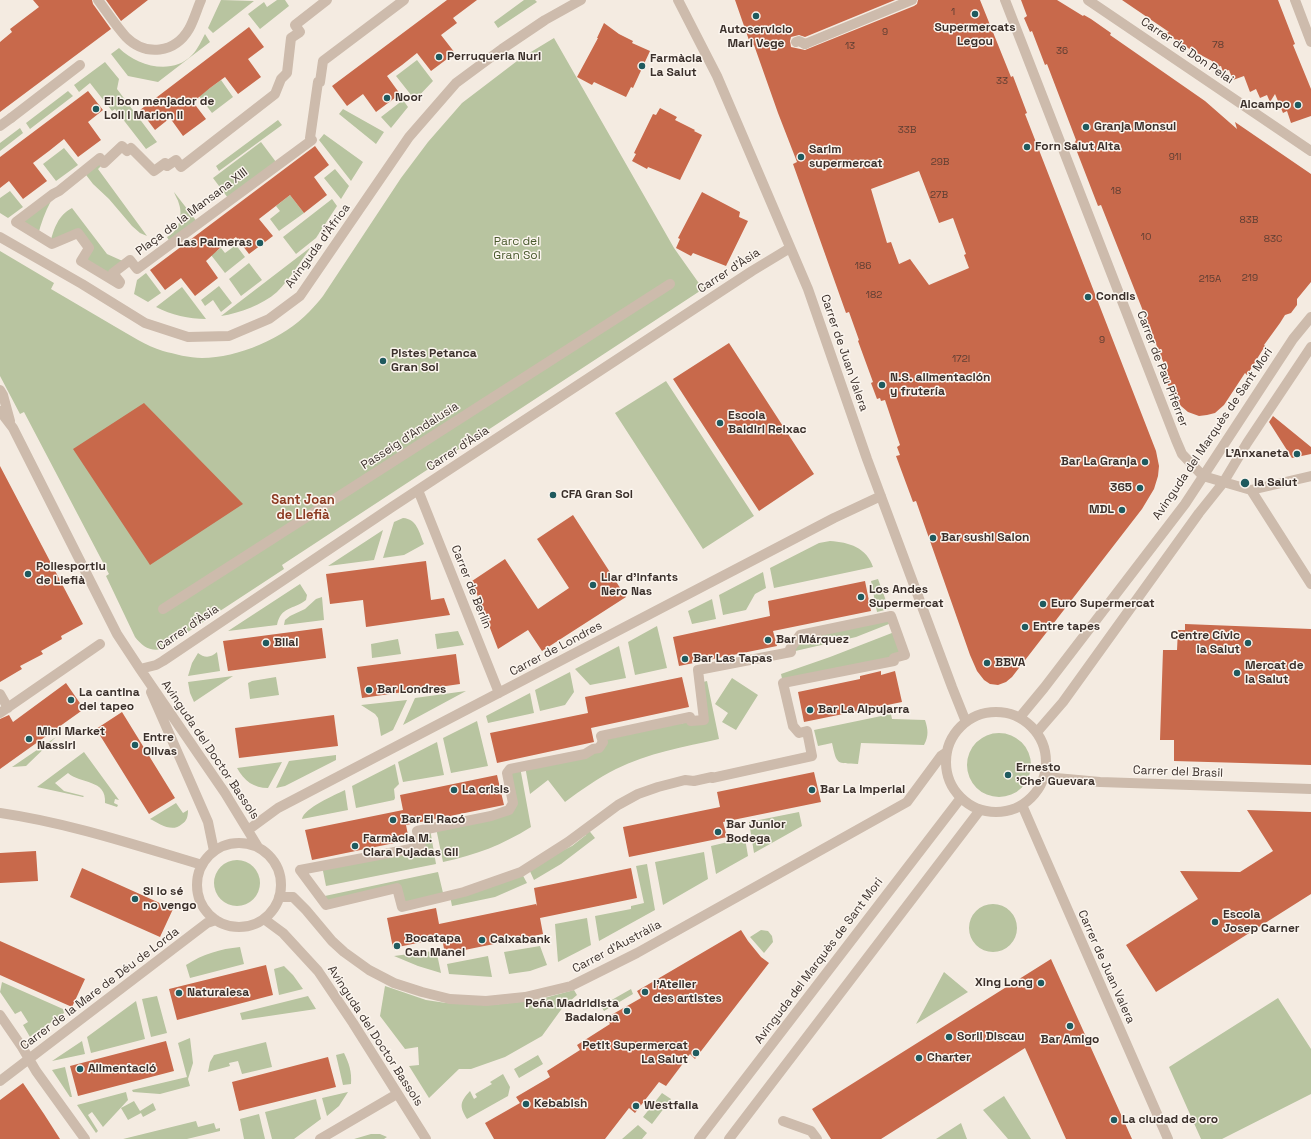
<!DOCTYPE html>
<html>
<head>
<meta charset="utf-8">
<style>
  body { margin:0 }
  canvas { display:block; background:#f4ebe1 }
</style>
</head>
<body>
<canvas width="1311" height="1139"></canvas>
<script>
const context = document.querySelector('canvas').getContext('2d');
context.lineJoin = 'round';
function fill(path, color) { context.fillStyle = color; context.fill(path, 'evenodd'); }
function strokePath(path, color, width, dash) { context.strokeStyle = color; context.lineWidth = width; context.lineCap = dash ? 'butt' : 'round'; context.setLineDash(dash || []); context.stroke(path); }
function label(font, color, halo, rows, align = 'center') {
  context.font = font + ' "Space Grotesk",sans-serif'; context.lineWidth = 3; context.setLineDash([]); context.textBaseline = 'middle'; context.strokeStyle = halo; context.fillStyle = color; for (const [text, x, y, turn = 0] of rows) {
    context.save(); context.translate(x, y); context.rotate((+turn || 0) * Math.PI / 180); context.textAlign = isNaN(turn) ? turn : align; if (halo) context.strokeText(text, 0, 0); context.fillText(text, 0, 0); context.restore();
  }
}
fill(new Path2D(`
  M221,0L254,1L213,33L208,28Z
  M277,0H285L289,6L260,29L248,14L264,2L267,7Z
  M524,0H535L537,2L498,28L494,22Z
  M205,34L210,42L158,82L128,76L111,54L119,48C137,66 172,76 192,55C198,49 201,41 205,34Z
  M554,38L674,248L703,289L282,565L284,569L162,649C150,652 142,646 135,637L106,576L109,574L24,412L20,414L0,376V251L54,283L51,289C72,301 93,314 114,326C130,335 146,346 163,351C175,354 189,358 202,358C238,358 284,338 309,312C314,307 319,301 323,296L401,178L428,142L462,103L521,58Z
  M417,60L433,81L415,100L396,76Z
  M105,62L119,79L117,89L157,142L146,149L115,109L112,111L90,83L79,92L74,85Z
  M221,80L233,97L212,113L199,96Z
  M68,91L73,96L30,129L26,123Z
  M403,100L408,107L391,128L381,117Z
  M343,109L384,132L376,144L339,114Z
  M278,120L282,125L219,171L216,166Z
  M20,128L23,133L0,151V143Z
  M324,134L363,162L351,181L319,140Z
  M261,142L276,162L228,198L213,178Z
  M64,148L78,165L56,181L43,164Z
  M100,158L104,163L98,169L147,236L140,233L132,226L109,199L93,184L83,171Z
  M335,169L349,186L341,199L324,178Z
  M10,191L23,207L8,218L0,213V198Z
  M174,192L198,223L171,244L167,237C179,231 183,216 179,204C178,199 175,196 174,192Z
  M290,195L304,213L279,231L270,219L280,211L276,206Z
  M332,199L337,206L316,238L296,254L283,237Z
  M51,201C45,212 41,223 38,235L16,222Z
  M72,208L107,254L127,263L113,273L120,282L81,261L89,248L78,233L50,243C54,229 58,215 72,208Z
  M236,245L245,257L225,273L211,255L221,248L225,253Z
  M311,247C300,262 290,279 277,292C262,305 240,313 221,316Z
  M249,263L262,280L241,296L229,279Z
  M146,273L161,293L148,302L134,294L137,280Z
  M219,286L232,303L221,312L213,300L205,306L201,300Z
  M182,287L206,319C189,319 171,315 156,307Z
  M666,381L754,516L703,549L615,413Z
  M403,518C417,519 419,532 424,544L404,555L383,558L394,522Z
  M383,530L374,560L328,566Z
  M830,541C849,542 867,548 873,567L774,588L770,568L819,543Z
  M763,572L766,588L755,594L746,610L723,615L719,595Z
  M878,579L889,609L877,612L871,581Z
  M300,584L307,595L306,600C293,610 281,606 277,625L228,631Z
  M322,597L324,620L284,625L285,620L290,616L305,609L316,599Z
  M712,599L716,619L692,624L688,611Z
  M891,616L894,622L856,637L791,652L800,635Z
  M657,626L667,668L635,675L628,642Z
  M458,631L464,645L437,649L435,634Z
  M897,631L905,655L783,683L781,674L830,657Z
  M398,639L401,654L372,658L371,644Z
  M619,646L626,678L590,685L575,669Z
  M217,652L220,671L188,676L192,663L198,653C204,658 211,658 217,652Z
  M570,672L574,692L565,705L540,711L535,690Z
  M233,676L194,702L190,693L188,682Z
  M276,677L279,695L250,699L248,683L252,681Z
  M732,678L758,695L736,730L722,722L728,713L715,704Z
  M707,681L719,739C684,747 648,753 616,769C598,778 581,790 565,802L548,780L530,794L525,766L593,749L601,736L703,720L699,683Z
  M466,691L403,725L415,698Z
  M530,693L534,713L488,723L486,716Z
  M407,700L393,730L381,736L378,718L375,714L361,705Z
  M891,714L892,719L925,720C928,729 929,736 924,745L861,743L858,764C836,763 837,765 832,743L818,746L814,730Z
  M477,721L488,766L451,773L443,738Z
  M967 765a32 32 0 1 1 64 0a32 32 0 1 1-64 0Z
  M56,737L26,766L12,767Z
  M437,742L444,775L403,782L398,762Z
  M84,752L119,800L115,799L114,803L118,805L117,807L105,803C107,779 80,784 68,773L55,783L64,791L84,796L83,797L37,787Z
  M336,755V760L285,786L276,788L289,761Z
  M282,762L268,788C254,788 244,781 237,768Z
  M395,764L399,784L394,789L395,798L394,800L356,808L352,786Z
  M520,767L531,827C502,845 476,855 443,862L436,828L509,810L507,773Z
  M345,790L348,810L302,819C304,808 335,795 345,790Z
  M176,803L183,813L188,810C188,816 187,821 182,824C172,833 160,824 150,819Z
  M799,812L802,826L754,853L749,822Z
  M587,828L595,838L561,864L534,880L528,867L572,846L586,835Z
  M430,829L436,864L326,886L322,866L420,847L417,831Z
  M745,838L748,856L716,874L711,846Z
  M704,852L708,879L663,905L655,862Z
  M214 883a23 23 0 1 1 46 0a23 23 0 1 1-46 0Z
  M647,864L655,910L599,941L595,916L631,909V906L644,903L636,866Z
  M438,872L444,897L402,907L397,888L326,905L320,897Z
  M521,872L527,883L495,897L452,906L450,896Z
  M969 928a24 24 0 1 1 48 0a24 24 0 1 1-48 0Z
  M587,918L591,945L558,962L555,924Z
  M761,930L768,931L772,936L773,942L764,953L750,937Z
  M540,946L547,965L530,971L509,974L504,952Z
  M240,947L244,964L190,978L186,965C203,954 220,949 240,947Z
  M433,951L437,954L441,973L418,966L394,956Z
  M488,956L492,977L449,974L447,964Z
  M284,966L293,975L303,989L279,995L274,969Z
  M944,972L968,992L916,1024Z
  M2,982L63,1009L64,1013L30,1037L23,1025L28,1022L21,1011L15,1014L0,992Z
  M385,986L426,1000L446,1003L491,1005L537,1000L574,990L577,995L563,1007L542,1036L505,1057L471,1069H459L429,1098L409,1066L419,1065L418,1047L405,1049L380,1016Z
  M631,989L633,994L604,1011L601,1006Z
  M157,996L167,1033L151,1037L142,999Z
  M308,996L316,1009L242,1020L240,1013Z
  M1278,998L1311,1049V1094L1222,1139H1201L1169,1067Z
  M136,1001L145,1039L91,1053L87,1037Z
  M190,1038L193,1063L188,1079L190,1086L160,1094L133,1092L132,1090L187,1077L178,1043Z
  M82,1041L85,1054L52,1061Z
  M266,1042L272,1067L242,1074L238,1061L229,1063L230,1066L208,1072L210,1062L214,1055Z
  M344,1053C349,1063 352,1072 351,1084L343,1085L336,1055Z
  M538,1055L543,1064L519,1078L514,1069Z
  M65,1067L72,1097H70L52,1070Z
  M503,1074L510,1087L508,1096L467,1119C459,1106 460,1102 470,1091L474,1099L477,1097L475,1094L492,1084L490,1082Z
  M126,1092L128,1100L103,1127L92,1112L88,1115L98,1131L96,1133L77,1105Z
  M348,1092L339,1106L327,1116L322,1098Z
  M662,1093L671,1099L652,1124L643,1117Z
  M1004,1096L1031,1139H1008L983,1110Z
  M316,1099L321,1119L294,1139H272L265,1112Z
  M134,1101L140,1111L153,1103L156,1110L143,1117L141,1113L128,1120L121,1108Z
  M259,1114L265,1139H244L240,1119Z
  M196,1121L198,1127L214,1123L216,1129L220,1128V1131L187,1139H123Z
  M961,1123L967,1139H936Z
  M638,1125L647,1133L642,1139H622Z
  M371,1134H380L387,1137L384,1139H354Z`), '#b8c4a0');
fill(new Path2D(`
  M33,0H92L93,4L111,29L0,112V42L12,32L10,29L39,7Z
  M106,0H148L121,21Z
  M447,0H477L453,18L457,23L441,35L455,53L431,71L417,53L402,65L387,76L400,94L376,112L363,94L347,106L332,86Z
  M735,0H895L805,37L799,35L791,37L790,41L791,47L805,50L914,6L917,4L918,0H980L1011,77L1013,76L1027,113L1025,114L1156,451L1159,466L1158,476L1154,489L1142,509L1012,677L1006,682L998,685L990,684L984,680L977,671L970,655L916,501L913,502L896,456L900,455L897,447L900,445L885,400L881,401L880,398L877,399L871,383L873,382L858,341L859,340L849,312L846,313L793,164L797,162L778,113L754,45L751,46ZM919,171L939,223L953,218L966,254L964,255L969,268L929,285L910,259L899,264L891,242L887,243L871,189Z
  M1021,0H1057L1083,16L1084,15L1091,19L1111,33L1110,35L1205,101L1237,129L1235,122L1311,174V282L1297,299V305L1291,313L1285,315L1280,323L1264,345L1265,346L1247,375L1245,373L1224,405L1215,413L1207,415L1199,416L1188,412L1181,406L1168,385L1164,376L1168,374L1101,205L1098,206L1074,144L1076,140L1047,64L1045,65L1032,31L1030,32L1024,18L1027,16Z
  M1122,0H1278L1295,44L1293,45L1311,89V116L1291,123L1287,111L1283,113L1275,94L1270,102L1267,95L1260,98L1256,89L1250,92L1244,76L1233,80L1229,70L1223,72L1221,66L1214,67L1212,61L1186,47L1166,33L1169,32Z
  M604,23L619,34L633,41L632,43L650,51L633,88L631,87L626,97L594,82L592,85L577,77L598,38H597Z
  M249,27L264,47L248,59L261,77L238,94L225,77L210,88L193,102L206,119L183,136L170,118L155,130L140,110Z
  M88,91L103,110L88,122L101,140L78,157L64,139L49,151L33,163L47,181L23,199L9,181L0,188V157Z
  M660,108L677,117L675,120L695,130L694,131L702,135L680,180L648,167L647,169L632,161L636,154L634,153L653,114L656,115Z
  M315,146L329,165L314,177L327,195L304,213L290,195L259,219L273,236L249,254L236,237L220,248L206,261L218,278L195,296L181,278L165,290L150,270Z
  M702,192L740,212L739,217L748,221L726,266L693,253L691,256L676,248L680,239L678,238Z
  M729,343L814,474L759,511L673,379Z
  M144,403L243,504L150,565L73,449Z
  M1273,416L1311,447V454L1292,458L1269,422Z
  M0,466L83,624L61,636L62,639L41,651L43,654L20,666L22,669L0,682Z
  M573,515L626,597L542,651L528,630L498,649L472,581L505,559L538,609L569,588L537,539Z
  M426,561L431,600L444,598L450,615L366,627L363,600L330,604L326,574Z
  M865,581L871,611L773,631L777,646L679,666L673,637L770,616L768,601Z
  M1185,624L1311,629V765L1174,761V740H1160L1163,650H1177L1178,630H1185Z
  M322,628L326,658L228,671L223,641Z
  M456,654L460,684L362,698L357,667Z
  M881,671V675L895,671L902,702L804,722L798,692L860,679V676Z
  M682,677L689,707L591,728L594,742L497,763L490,733L588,713L585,697Z
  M66,683L84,709L0,769V719L9,715L13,722Z
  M122,712L175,798L149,814L96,729Z
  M334,715L338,746L239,758L235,728Z
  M814,772L821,802L723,822L727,837L629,857L623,827L720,807L717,792Z
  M497,775L504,805L406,825L409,840L312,860L305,830L403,810L400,795Z
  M1247,810L1311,812V894L1156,992L1126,945L1198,899L1180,871L1240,872L1273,851Z
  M36,851L38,881L0,883V853Z
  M82,868L173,909L160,937L70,897Z
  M631,868L637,898L540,918L543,934L445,954L442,938L393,948L387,918L436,908L439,924L536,904L537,906L534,888Z
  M741,930L748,941L761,957L769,963L695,1059L690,1054L666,1086L659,1082L635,1113L629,1108L605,1139H494L485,1123L520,1103L516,1097L550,1077L547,1071L580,1050L577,1045L610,1024L606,1018L641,998L637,991Z
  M0,941L85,979L72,1007L0,975Z
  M1051,959L1132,1139H1066L1025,1048L881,1139H831L812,1109Z
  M266,965L273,995L177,1020L169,989Z
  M166,1041L174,1071L78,1096L70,1066Z
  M328,1057L336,1087L239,1111L232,1082Z
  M23,1083L44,1114L60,1139H0V1100Z`), '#c8694b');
strokePath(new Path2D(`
  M327,0L295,25L300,32L291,38L287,73L281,79L275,94L181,167L176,160L167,166L165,163L154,171L131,148L127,151L122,146L104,163L100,158L59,191L53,194L16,222L52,244L78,233L89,248L81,261L119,284L120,282L113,273L130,260L137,269L312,140L310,138L318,82H320L323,61L404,0
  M796,42L799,41L805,44
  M11,118L80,65
  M163,609L670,284
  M891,616L905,655L894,658V661L783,683L793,726L799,733L807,731L812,756L712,778V777L694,781L685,780L658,787L638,794L618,805L568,842L521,872L464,892L402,907L397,888L326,905L300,870L421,847L417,831L491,816L509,810L513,803L507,773L510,769L585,754L593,749L599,748L603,742L601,736L690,717L691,721L704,720L698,670L791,652L790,649L800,635Z
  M0,694L8,708
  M0,713L100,644
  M783,1121L811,1131L817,1139`), '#cdbbac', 10);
strokePath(new Path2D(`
  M98,0C107,12 116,26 126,37C146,57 175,53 189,29C194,20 197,9 201,0
  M678,0L717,76L808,289L867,459L952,687L966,722
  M1005,0L1176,440L1182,454L1203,476L1251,490L1311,584
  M1088,0L1311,151
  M1295,0L1311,42
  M805,44L912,0
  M0,126L11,118
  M0,237L82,284L145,323L188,337L229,336L269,319L300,296L409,137L456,83L502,49L545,20L581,0
  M0,390L3,395L10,421
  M0,411L13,428L117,634L140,669L225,793L258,847
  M418,490L499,693
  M1251,490L1311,476
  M140,669L156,665L163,661L392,507L752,271L790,248
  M151,692L208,822L214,851
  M946 762a50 50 0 1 1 100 0a50 50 0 1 1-100 0Z
  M1020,717L1044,688L1185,504L1293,339L1311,317
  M1037,732L1063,702L1199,513L1223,483L1247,443L1311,347
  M1045,777L1100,782L1311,789
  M1022,805L1042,851L1168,1139
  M0,813C69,823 135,845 202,865
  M248,830L278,808L834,518L881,496
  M197 885a42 42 0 1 1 84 0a42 42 0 1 1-84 0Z
  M279,897H293L306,910L332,941L344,952L369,970L394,983L422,992L450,999L486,1001L525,997L571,986L637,953L907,802L941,756L947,752
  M264,919L283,933L318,971L353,1023L426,1139
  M0,1015L22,1047L36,1071L85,1139
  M0,1081L207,923L216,920
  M320,1139L397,1094
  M699,1139L960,799
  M729,1139L980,810`), '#cdbbac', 10);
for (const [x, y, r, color] of [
  [975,14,4,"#1f5a5e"],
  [756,16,4,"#1f5a5e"],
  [439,57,4,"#1f5a5e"],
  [642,66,4,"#1f5a5e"],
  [387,98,4,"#1f5a5e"],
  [1298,105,4,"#1f5a5e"],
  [96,109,4,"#1f5a5e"],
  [1086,127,4,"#1f5a5e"],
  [1027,147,4,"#1f5a5e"],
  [801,157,4,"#1f5a5e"],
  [260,243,4,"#1f5a5e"],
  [1088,297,4,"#1f5a5e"],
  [383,361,4,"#1f5a5e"],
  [882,385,4,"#1f5a5e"],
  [720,423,4,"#1f5a5e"],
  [1297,454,4,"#1f5a5e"],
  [1145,462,4,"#1f5a5e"],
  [1245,483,5,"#1f5a5e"],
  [1140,488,4,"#1f5a5e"],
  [553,495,4,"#1f5a5e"],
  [1122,510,4,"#1f5a5e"],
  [933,538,4,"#1f5a5e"],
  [28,574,4,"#1f5a5e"],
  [593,585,4,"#1f5a5e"],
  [861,597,4,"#1f5a5e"],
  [1043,604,4,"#1f5a5e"],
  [1025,627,4,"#1f5a5e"],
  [768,640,4,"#1f5a5e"],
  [266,643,4,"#1f5a5e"],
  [1248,643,4,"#1f5a5e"],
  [685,659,4,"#1f5a5e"],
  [987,663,4,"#1f5a5e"],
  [1237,673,4,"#1f5a5e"],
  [369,690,4,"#1f5a5e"],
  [71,700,4,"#1f5a5e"],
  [810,710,4,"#1f5a5e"],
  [29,739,4,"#1f5a5e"],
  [135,745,4,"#1f5a5e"],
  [1008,775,4,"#1f5a5e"],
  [454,790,4,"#1f5a5e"],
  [812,790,4,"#1f5a5e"],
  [393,820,4,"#1f5a5e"],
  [718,832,4,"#1f5a5e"],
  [355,846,4,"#1f5a5e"],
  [135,899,4,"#1f5a5e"],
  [1215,922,4,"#1f5a5e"],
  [482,940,4,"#1f5a5e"],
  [397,946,4,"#1f5a5e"],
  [1041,983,4,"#1f5a5e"],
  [645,992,4,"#1f5a5e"],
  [179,993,4,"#1f5a5e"],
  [627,1011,4,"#1f5a5e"],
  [1070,1026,4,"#1f5a5e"],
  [949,1037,4,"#1f5a5e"],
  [696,1053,4,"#1f5a5e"],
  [919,1058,4,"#1f5a5e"],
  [80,1069,4,"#1f5a5e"],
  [526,1104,4,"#1f5a5e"],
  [636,1106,4,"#1f5a5e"],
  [1114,1120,4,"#1f5a5e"]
]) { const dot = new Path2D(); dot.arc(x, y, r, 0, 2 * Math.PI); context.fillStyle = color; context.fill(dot); strokePath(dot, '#fbf5ee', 1.5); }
label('10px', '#5e3e33', null, [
  ["1",953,12],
  ["9",885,32],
  ["78",1218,45],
  ["13",850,46],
  ["36",1062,51],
  ["33",1002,81],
  ["33B",907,130],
  ["91I",1175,157],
  ["29B",940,162],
  ["18",1116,191],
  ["27B",939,195],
  ["83B",1249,220],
  ["10",1146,237],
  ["83C",1273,239],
  ["186",863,266],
  ["219",1250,278],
  ["215A",1210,279],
  ["182",874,295],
  ["9",1102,340],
  ["172I",961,359]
]);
label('bold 12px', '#3b302b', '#fbf5ee', [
  ["Supermercats",975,28,"center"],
  ["Legou",975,42,"center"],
  ["Autoservicio",756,30,"center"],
  ["Mari Vege",756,44,"center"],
  ["Perruqueria Nuri",447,57],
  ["Farmàcia",650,59],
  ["La Salut",650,73],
  ["Noor",395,98],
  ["El bon menjador de",104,102],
  ["Loli i Marlon II",104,116],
  ["Alcampo",1290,105,"right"],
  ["Granja Monsul",1094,127],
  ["Forn Salut Alta",1035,147],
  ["Sarim",809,150],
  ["supermercat",809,164],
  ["Las Palmeras",252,243,"right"],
  ["Condis",1096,297],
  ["Pistes Petanca",391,354],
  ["Gran Sol",391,368],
  ["N.S. alimentación",890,378],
  ["y frutería",890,392],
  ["Escola",728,416],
  ["Baldiri Reixac",728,430],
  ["L'Anxaneta",1289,454,"right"],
  ["Bar La Granja",1137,462,"right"],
  ["la Salut",1254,483],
  ["365",1132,488,"right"],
  ["CFA Gran Sol",561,495],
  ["MDL",1114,510,"right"],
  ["Bar sushi Salon",941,538],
  ["Poliesportiu",36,567],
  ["de Llefià",36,581],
  ["Llar d'infants",601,578],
  ["Nero Nas",601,592],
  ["Los Andes",869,590],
  ["Supermercat",869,604],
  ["Euro Supermercat",1051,604],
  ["Entre tapes",1033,627],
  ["Centre Cívic",1240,636,"right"],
  ["la Salut",1240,650,"right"],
  ["Bar Márquez",776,640],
  ["Bilal",274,643],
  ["Bar Las Tapas",693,659],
  ["BBVA",995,663],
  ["Mercat de",1245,666],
  ["la Salut",1245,680],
  ["Bar Londres",377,690],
  ["La cantina",79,693],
  ["del tapeo",79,707],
  ["Bar La Alpujarra",818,710],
  ["Mini Market",37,732],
  ["Nassiri",37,746],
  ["Entre",143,738],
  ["Olivas",143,752],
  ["Ernesto",1016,768],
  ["'Che' Guevara",1016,782],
  ["La crisis",462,790],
  ["Bar La Imperial",820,790],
  ["Bar El Racó",401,820],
  ["Bar Junior",726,825],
  ["Bodega",726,839],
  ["Farmàcia M.",363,839],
  ["Clara Pujadas Gil",363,853],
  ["Si lo sé",143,892],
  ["no vengo",143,906],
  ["Escola",1223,915],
  ["Josep Carner",1223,929],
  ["Bocatapa",405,939],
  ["Can Manel",405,953],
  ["Caixabank",490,940],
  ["Xing Long",1033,983,"right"],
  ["l'Atelier",653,985],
  ["des artistes",653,999],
  ["Naturalesa",187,993],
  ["Peña Madridista",619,1004,"right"],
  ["Badalona",619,1018,"right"],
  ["Sorli Discau",957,1037],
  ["Bar Amigo",1070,1040,"center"],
  ["Petit Supermercat",688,1046,"right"],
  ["La Salut",688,1060,"right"],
  ["Charter",927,1058],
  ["Alimentació",88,1069],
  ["Kebabish",534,1104],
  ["Westfalia",644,1106],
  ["La ciudad de oro",1122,1120]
], 'left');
label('12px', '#3b302b', '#fbf5ee', [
  ["Carrer de Don Pelai",1187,51,34],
  ["Plaça de la Mansana XIII",192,212,-37],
  ["Avinguda d'Àfrica",318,246,-54],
  ["Carrer d'Àsia",729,271,-33],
  ["Carrer de Juan Valera",844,353,71],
  ["Carrer de Pau Piferrer",1162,369,69],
  ["Avinguda del Marquès de Sant Mori",1213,434,-56],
  ["Passeig d'Andalusia",410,436,-33],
  ["Carrer d'Àsia",458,449,-33],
  ["Carrer de Berlín",471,587,68],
  ["Carrer d'Àsia",188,628,-34],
  ["Carrer de Londres",556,649,-28],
  ["Avinguda del Doctor Bassols",210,750,56],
  ["Carrer del Brasil",1178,772,2],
  ["Carrer d'Austràlia",617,947,-28],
  ["Avinguda del Marquès de Sant Mori",819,961,-53],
  ["Carrer de Juan Valera",1106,967,66],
  ["Carrer de la Mare de Déu de Lorda",100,989,-37],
  ["Avinguda del Doctor Bassols",375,1036,57]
]);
label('12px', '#4a5a2e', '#fbf5ee', [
  ["Parc del",517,242],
  ["Gran Sol",517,256]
]);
label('bold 13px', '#8c3b22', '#fbf5ee', [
  ["Sant Joan",303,500],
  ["de Llefià",303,515]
]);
</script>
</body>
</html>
